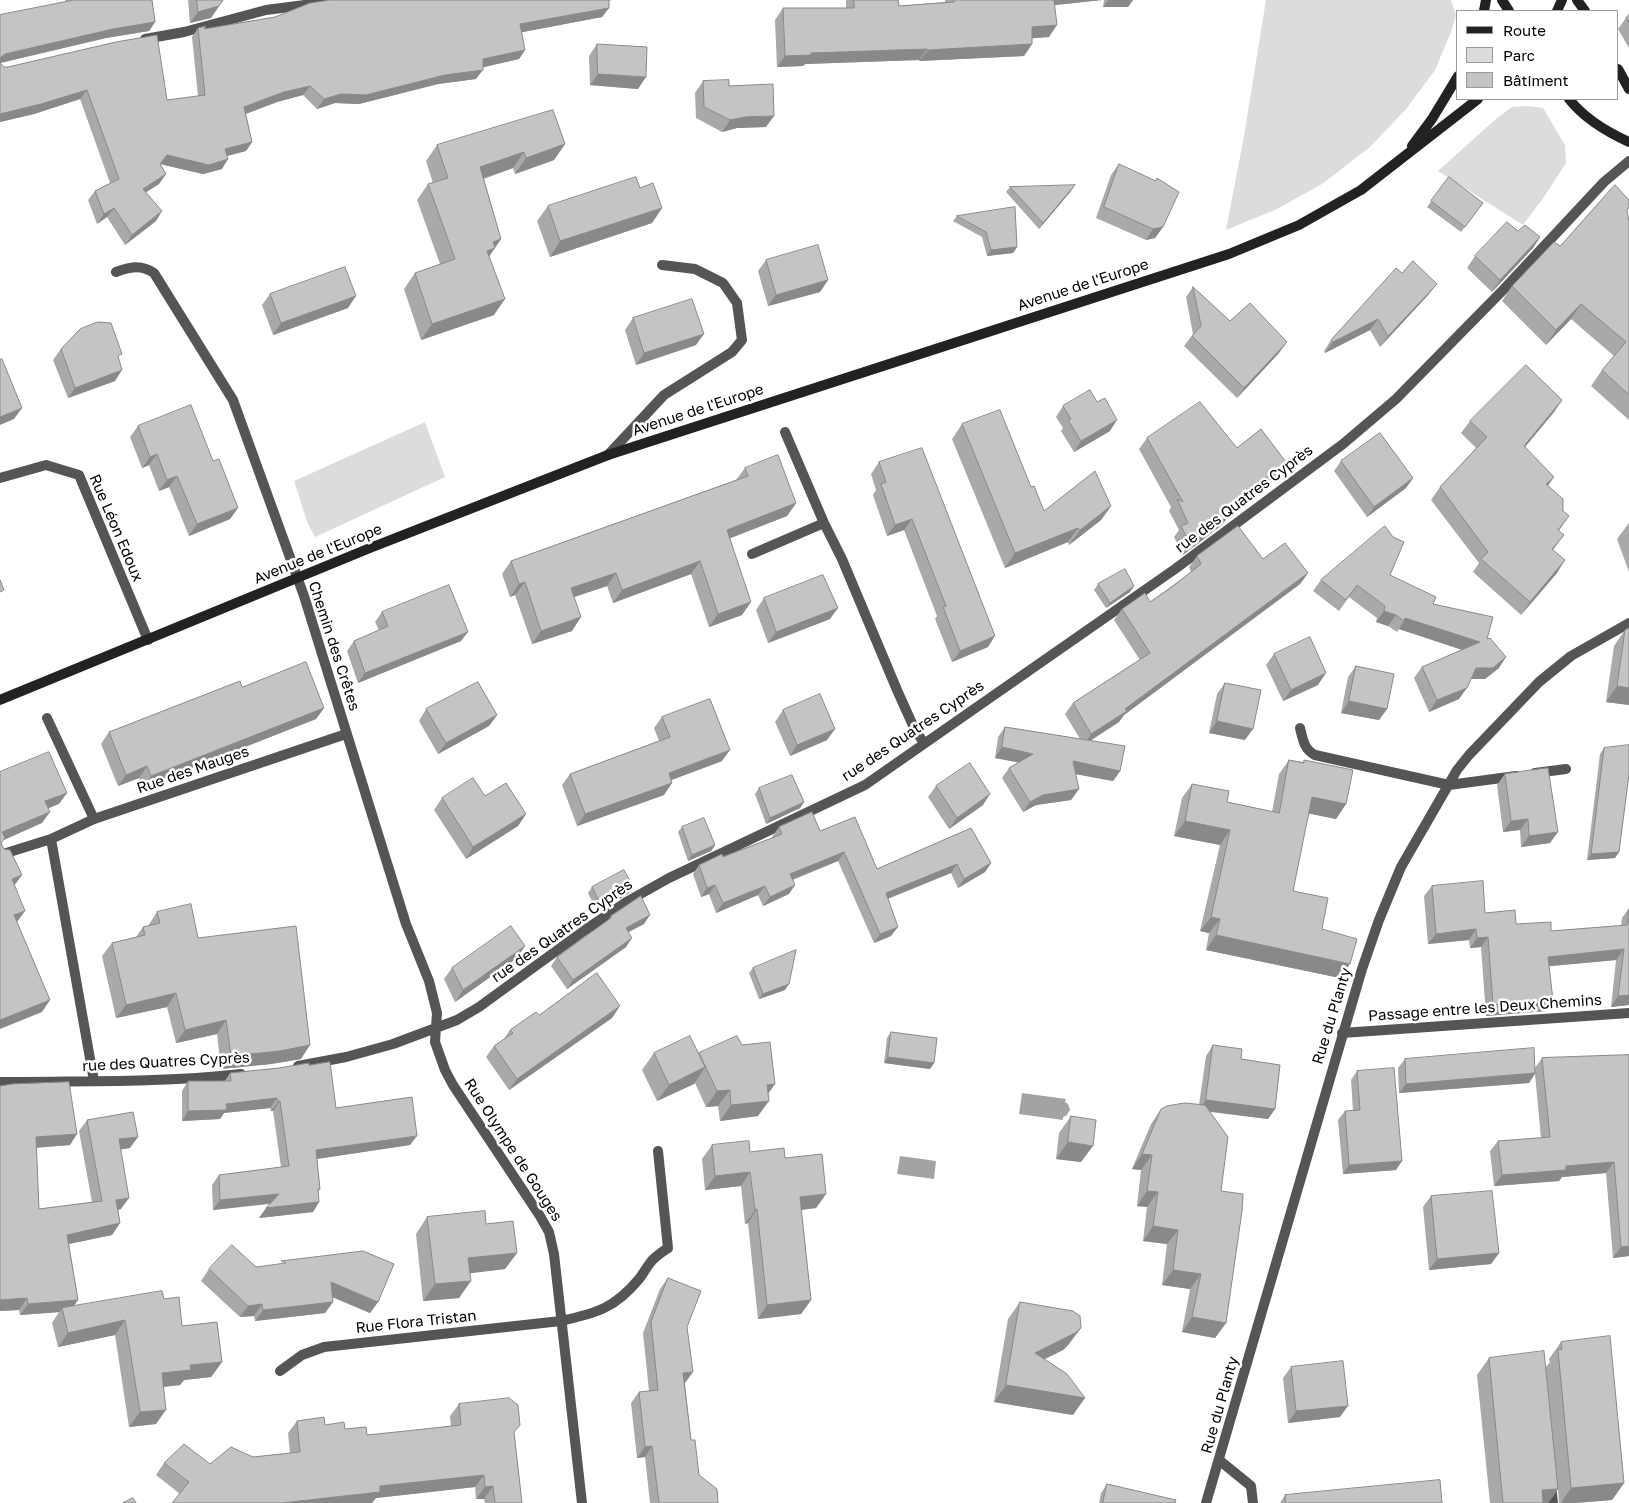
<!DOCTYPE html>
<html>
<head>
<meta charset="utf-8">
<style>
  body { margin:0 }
  #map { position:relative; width:1629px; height:1503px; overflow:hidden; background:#fff; font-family:"Golos Text",sans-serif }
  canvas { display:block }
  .legend { position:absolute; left:1456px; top:10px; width:162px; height:90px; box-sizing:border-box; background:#fff; border:1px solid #999; margin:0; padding:6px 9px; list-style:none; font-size:15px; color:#000 }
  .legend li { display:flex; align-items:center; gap:10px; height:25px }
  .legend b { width:25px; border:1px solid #999 }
</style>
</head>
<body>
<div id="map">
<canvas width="1629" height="1503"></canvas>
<ul class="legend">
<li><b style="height:6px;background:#222"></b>Route</li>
<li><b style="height:14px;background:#dcdcdc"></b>Parc</li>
<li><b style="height:14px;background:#c4c4c4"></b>Bâtiment</li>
</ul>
</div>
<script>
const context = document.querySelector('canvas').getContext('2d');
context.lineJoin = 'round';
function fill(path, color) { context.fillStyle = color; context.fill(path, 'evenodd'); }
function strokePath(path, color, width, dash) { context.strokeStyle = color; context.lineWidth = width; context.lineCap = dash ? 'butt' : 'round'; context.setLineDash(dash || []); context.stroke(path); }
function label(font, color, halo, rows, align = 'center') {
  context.font = font + ' "Golos Text",sans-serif'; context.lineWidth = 5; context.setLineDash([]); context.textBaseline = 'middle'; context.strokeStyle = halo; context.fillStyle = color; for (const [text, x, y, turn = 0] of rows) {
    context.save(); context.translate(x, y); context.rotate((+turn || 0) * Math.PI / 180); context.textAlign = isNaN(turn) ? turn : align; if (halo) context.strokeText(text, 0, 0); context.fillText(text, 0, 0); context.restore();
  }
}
fill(new Path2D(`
  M1266,0H1451L1456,15L1451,32L1435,70L1407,108L1370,147L1322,184L1277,209L1226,230L1244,136Z
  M1528,106L1543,108L1565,145L1566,163L1544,197L1523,225L1438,171L1497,118L1512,107Z
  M425,422L445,477L315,537L308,524L294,481Z`), '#dcdcdc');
fill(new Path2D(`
  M1022,1093L1066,1099L1065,1102L1068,1104L1070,1110L1066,1116L1063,1117V1120L1019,1114Z
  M900,1156L936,1161L934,1179L897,1174Z`), '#a3a3a3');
strokePath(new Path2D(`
  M608,455L664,395L732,352L742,340L737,303L723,283L695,269L662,265
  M47,718L94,819
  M1342,1033L1629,1013`), '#555', 10);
strokePath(new Path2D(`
  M145,39L184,32L266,10L343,0
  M116,272C129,267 141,264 154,273L233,400L304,596L406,924L429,981L437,1013L435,1042L445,1070L453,1085L540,1216L549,1232L554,1254L582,1503
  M785,432L824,523L842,559L897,690L915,730L924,743
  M0,478L46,465L79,475L148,640
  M752,554L824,523
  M1300,728C1303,740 1304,749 1315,755L1449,785L1516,776
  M1535,773L1566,769
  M51,839L94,1081
  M0,855L51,839L94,819L346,734
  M298,1066L346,1057L393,1044L457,1020L479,1007L585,930L628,901L669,878L865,785L1175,569L1343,444L1396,399L1505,288L1604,182L1629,161
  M0,1082C80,1081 161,1083 241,1074
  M280,1371L302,1355L324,1347L561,1321C597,1313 615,1308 639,1279C643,1274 646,1268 650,1263C654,1257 662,1252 668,1248L658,1151
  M1219,1460L1251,1486L1253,1503
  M1551,1485L1553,1503
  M1206,1503L1362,969L1379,920L1401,867L1457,770L1469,755L1539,682L1571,656L1629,623`), '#555', 10);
strokePath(new Path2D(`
  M1502,0L1509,11
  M1577,0L1585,11
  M1484,11L1486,0
  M1557,11L1562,0
  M1618,69L1629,89
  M1569,99C1584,118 1607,132 1629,142
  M1412,146L1432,119L1458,76
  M0,700L370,548L608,455L1229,254L1299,225L1361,190L1478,99`), '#222', 10);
fill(new Path2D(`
  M65,0H152L155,22L149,31L106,38L0,63L4,67L167,100L198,96L192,37L198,28L204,29L275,17L330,0H612L609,1V8L602,17L521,32L525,50L519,59L483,67L476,79L438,84L359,104L335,103L317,109L303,95L277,102L246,114L252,142L246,151L227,156L222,169L203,174L160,164L166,174L159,184L146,192L156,221L125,245L107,217L97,224L88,200L95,191L110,183L80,99L34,114L0,122V15L66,2Z
  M188,0H223L211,18L190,23Z
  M846,0H898L899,6L945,2V0H1102L1055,5L1049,37L1032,38V44L1024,56L919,61V60L805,64L803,66L777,67L775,20L783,8H846Z
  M1104,0H1133L1128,7H1103Z
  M1629,15V48L1618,29L1626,18Z
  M597,44L638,89L590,85L589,56Z
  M703,81L729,86L766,127L737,128L722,132L696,118L695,93Z
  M565,144L554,160L515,174L513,168L484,179L501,239L489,256L494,315L421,340L404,289L415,273L440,264L417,200L428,184L433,183L426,161L437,145Z
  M1119,164L1155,181L1157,178L1163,227L1155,238L1146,240L1096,218L1111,175Z
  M1449,177L1483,203L1461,232L1427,207Z
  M1010,187L1071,191L1039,229L1006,192Z
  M640,188L662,208L652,223L550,257L537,221L548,206Z
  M1629,200V208L1627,211L1629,222V420L1591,386L1602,370L1614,356L1571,319L1546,345L1502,301L1512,286Z
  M957,216L1017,247L1013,253L987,256L982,237L953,221Z
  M1540,237L1533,248L1492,292L1467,268L1475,256Z
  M766,260L828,280L820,292L768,306L758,271Z
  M1193,287L1230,321L1279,353L1237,398L1184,346L1193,334L1186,297Z
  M270,294L348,308L273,335L262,305Z
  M1429,294L1380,347L1370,330L1325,353L1324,351L1331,340Z
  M633,318L696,345L636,365L625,330Z
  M61,349L119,359L115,381L68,398L53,360Z
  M1562,400L1554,412L1525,447L1548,486L1559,530L1555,547L1553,550L1557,573L1521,615L1473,572L1479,563L1431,500L1440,487L1476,448L1461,433L1470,421Z
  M1063,406L1110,431L1074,452L1061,431L1063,428L1056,417Z
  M962,424L1031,487L1044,511L1111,506L1101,520L1069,545L1068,542L1005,568L952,439Z
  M138,426L213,461L238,508L230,519L189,536L169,487L159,491L149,465L142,468L130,437Z
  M1147,438L1237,448L1278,474L1228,512L1222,525L1183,555L1174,537L1179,530L1169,511L1171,507L1139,449Z
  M1341,461L1413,478L1406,488L1367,517L1334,471Z
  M879,462L988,647L952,662L935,619L937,616L904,530L887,536L873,495L876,490L871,474Z
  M745,468L796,503L787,516L730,538L742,615L709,627L691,574L613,603L607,586L574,597L572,631L532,644L515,595L510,597L502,574L511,561L736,480Z
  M1629,523V572L1617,539Z
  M1197,556L1263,559L1308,573L1300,584L1124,715L1119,722L1090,740L1120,771L1113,781L1075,774L1079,789L1071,800L1036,805L1023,812L1002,778L1009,768L1019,762L995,758L998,737L1005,727L1080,739L1065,714L1073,703L1140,660L1114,620L1122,609L1150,602L1191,572L1189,567Z
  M1390,575L1433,604L1487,639L1499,668L1485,679H1471L1459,699L1429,712L1414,678L1422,667L1462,650L1399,629L1397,632L1388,626L1376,622L1377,618L1349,597L1339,611L1313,591L1321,580Z
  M1098,584L1130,592L1106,608L1094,590Z
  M764,598L830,619L768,643L756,610Z
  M382,612L461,641L358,683L347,651L354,641L379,630L375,622Z
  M1625,630L1629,705L1606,702L1614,646Z
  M1274,654L1318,685L1283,701L1266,665Z
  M1356,666L1387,709L1379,720L1341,713L1348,677Z
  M1225,683L1245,740L1209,733L1217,694Z
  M242,687L324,708L316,719L143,787L139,778L118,786L101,744L109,732Z
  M426,709L497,715L489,726L438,754L419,721Z
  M783,710L827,740L790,756L775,722Z
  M662,717L722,761L671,780L664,795L577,826L562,785L570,774L659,741L654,728Z
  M1604,748L1619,852L1615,858L1587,860L1600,754Z
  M1289,760L1303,762L1304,760L1346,804L1336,819L1308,813L1293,891L1322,929L1340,978L1206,950L1209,933L1200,931L1220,845L1174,836L1182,798L1192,784L1227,802L1272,812L1279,774Z
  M1505,774L1550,843L1521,847L1520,830L1503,832L1497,785Z
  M936,786L983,805L949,829L928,797Z
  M759,788L804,802L800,808L766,824L755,794Z
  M485,796L526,814L518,826L466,859L434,810L442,798Z
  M682,827L715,845L711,851L688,861L678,832Z
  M779,827L820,831L877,869L971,828L991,863L985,872L958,888L951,873L888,899L891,936L874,943L838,861L793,880L789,894L763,906L758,895L716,913L709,894L701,897L693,874L699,865L773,838L772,837Z
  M1432,886L1485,913L1516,924L1551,931L1621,926L1622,918L1629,908V1005L1611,1007L1616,960L1549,966L1545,1011L1486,1016L1481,947L1470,948L1469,940L1428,944L1424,896Z
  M592,887L629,893L598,913L588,893Z
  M157,912L198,938L301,1059L271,1064L221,1069L217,1034L176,1043L167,1007L116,1018L102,956L112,943L136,937L143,927L148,926Z
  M611,916L644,924L629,932L626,947L567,989L551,966L557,957L608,920Z
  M517,958L455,1002L444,979L452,968Z
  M753,968L785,990L759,999L749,973Z
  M539,1015L612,1018L509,1090L486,1057L494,1046L504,1039L510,1030Z
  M891,1032L934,1063L930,1069L884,1063L887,1038Z
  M742,1045L775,1084L768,1094L758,1116L720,1121L718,1106L706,1107L695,1083L694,1084L657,1101L642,1070L654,1053L699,1054Z
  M1213,1045L1241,1059L1275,1109L1268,1119L1210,1112L1221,1191L1226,1323L1215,1338L1182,1332L1190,1289L1162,1285L1167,1244L1143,1241L1147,1207L1137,1206L1141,1170L1132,1169L1151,1124L1161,1109L1199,1105L1206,1056Z
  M1629,1055V1256L1613,1258L1606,1173L1562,1177L1559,1181L1494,1186L1490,1151L1498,1141L1541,1138L1535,1074L1529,1083L1399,1093L1398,1068L1405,1059L1535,1068L1542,1058Z
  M309,1065L336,1108L410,1145L317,1159L320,1189L318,1192L319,1202L313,1212L259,1218L270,1204L213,1210L212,1185L219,1175L281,1167L273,1111H271L270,1108L224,1113L220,1119L182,1121V1091L188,1081H225L230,1073Z
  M1357,1071L1396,1170L1343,1174L1338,1120L1345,1111H1353L1351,1080Z
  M0,1086L70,1145L36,1148L39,1209L92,1202L79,1131L87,1120L130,1148L121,1149V1209L118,1210L120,1223L112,1235L69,1244L78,1300L74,1306L164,1299L182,1326L222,1362L211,1377L184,1380L180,1385L164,1387L156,1424L129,1427L115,1335L58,1347L52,1323L59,1312L20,1315L19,1310L0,1311Z
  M1071,1116L1081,1162L1056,1159L1059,1133Z
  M712,1145L785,1158L826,1194L816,1208L801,1210L811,1300L801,1314L758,1319L748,1223L745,1224L741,1186L705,1190L702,1159Z
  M1431,1196L1499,1253L1491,1264L1429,1270L1423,1207Z
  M427,1217L486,1224L517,1253L505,1269L470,1273L459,1298L423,1301L416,1234Z
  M256,1267L378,1302L370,1313L332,1297L333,1302L325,1313L255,1321L254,1316L240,1317L201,1281L209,1269Z
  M668,1278L687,1327L685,1383L691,1440L699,1475L718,1503H650L645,1457L637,1458L631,1403L639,1392L649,1391L643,1333L660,1289Z
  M1020,1302L1069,1344L1063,1350L1044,1359L1073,1415L994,1402L1008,1319Z
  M1561,1342L1624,1483L1612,1500L1575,1503H1559L1558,1489L1548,1503H1490L1477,1375L1489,1358L1546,1367L1550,1362L1549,1359Z
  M1291,1367L1340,1417L1288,1423L1283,1378Z
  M459,1404L514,1433L522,1503H485L484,1499H476L475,1487L376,1498L180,1494L156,1475L164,1463L210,1464L253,1457L290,1453L288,1433L297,1421L325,1425L367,1435L406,1431L451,1426L450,1416Z
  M1107,1484L1175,1503H1099L1101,1493Z
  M1285,1495L1442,1503H1280Z`), '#a9a9a9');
fill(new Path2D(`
  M1050,0H1102L1046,6Z
  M1108,0H1133L1128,7H1103Z
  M219,6L211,18L190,23L198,12Z
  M609,8L602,17L513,34L520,24Z
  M155,22L149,31L106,38L0,63V58L5,54L113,29Z
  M1057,25L1049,37L1024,39L1032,27Z
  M1032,44L1024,56L919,61L928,50Z
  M927,49L919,60L805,64L803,66L777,67L785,56L811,53Z
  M525,50L519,59L476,69L483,59Z
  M483,70L476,79L438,84L359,104L335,103L317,109L324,99L341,94L445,75Z
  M598,74L646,77L638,89L590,85Z
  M310,86L303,95L277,102L237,117L244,107L284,92Z
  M87,90L80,99L34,114L0,122V114Z
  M774,116L766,127L737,128L722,132L730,120L745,117Z
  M252,142L246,151L219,158L225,149Z
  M565,144L554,160L515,174L526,158Z
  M524,152L513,168L469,183L480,167Z
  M167,155L228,159L222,169L203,174L160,164Z
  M166,174L159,184L137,198L143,189Z
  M1075,185L1071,191L1039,229L1043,223Z
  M114,208L107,217L97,224L104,214Z
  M662,208L652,223L550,257L560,241Z
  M162,211L156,221L125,245L132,235Z
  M1163,227L1155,238L1146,240L1153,229Z
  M1540,237L1533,248L1492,292L1500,280Z
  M501,239L484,264L476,267L493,242Z
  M1017,247L1013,253L987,256L991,250Z
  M828,280L820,292L768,306L776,295Z
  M1437,284L1429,294L1380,347L1388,336Z
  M356,296L348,308L273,335L281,323Z
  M505,299L494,315L421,340L432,324Z
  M1581,304L1571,319L1546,345L1556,330Z
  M1378,319L1370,330L1325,353L1333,342Z
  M704,334L696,345L636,365L644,353Z
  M1287,342L1279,353L1237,398L1244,388Z
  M122,370L115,381L68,398L75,388Z
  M1562,400L1554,412L1515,459L1524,446Z
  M22,408L14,419L0,425V417Z
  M1117,420L1110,431L1074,452L1081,441Z
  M157,454L149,465L142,468L150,457Z
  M1286,462L1278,474L1218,519L1226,508Z
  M177,476L169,487L159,491L167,480Z
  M1554,477L1545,490L1546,484Z
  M1413,478L1406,488L1367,517L1374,507Z
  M796,503L787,516L718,543L727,530Z
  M1111,506L1101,520L1069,545L1080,530Z
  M238,508L230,519L189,536L197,524Z
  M1230,514L1222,525L1183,555L1190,544Z
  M1569,516L1560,529L1549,542L1558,530Z
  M912,519L904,530L887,536L895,525Z
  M1078,528L1068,542L1005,568L1015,553Z
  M1564,535L1555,547L1543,561L1552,549Z
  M1565,560L1557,573L1521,615L1530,602Z
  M700,561L691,574L613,603L622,590Z
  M616,573L607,586L562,601L571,588Z
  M1308,573L1300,584L1124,715L1119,722L1084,745L1091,734Z
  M525,582L515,595L510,597L519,584Z
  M1134,586L1130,592L1106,608L1110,603Z
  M751,602L742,615L709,627L718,614Z
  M838,608L830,619L768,643L776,632Z
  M1384,611L1396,615L1388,626L1376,622Z
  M581,617L572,631L532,644L541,631Z
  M1405,618L1480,642L1472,653L1399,629L1404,621Z
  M468,632L461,641L358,683L365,673Z
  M995,636L988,647L952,662L960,651Z
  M1506,657L1499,668L1485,679H1468L1476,668Z
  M1326,673L1318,685L1283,701L1291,690Z
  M1617,686L1629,688V705L1606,702Z
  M1467,688L1459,699L1429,712L1437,700Z
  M1349,701L1387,709L1379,720L1341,713Z
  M324,708L316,719L143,787L151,776Z
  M497,715L489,726L438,754L446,743Z
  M1217,721L1253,729L1245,740L1209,733Z
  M835,729L827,740L790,756L797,745Z
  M1002,747L1033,754L1026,764L995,758Z
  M730,750L722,761L661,784L669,773Z
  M1073,761L1120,771L1113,781L1065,772Z
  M147,766L139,778L118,786L126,775Z
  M672,783L664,795L577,826L585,814Z
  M1079,789L1071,800L1036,805L1023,812L1030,802L1043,795Z
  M67,793L59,804L37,813L45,801Z
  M990,794L983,805L949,829L957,818Z
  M1312,797L1346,804L1336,819L1301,812Z
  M804,802L800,808L766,824L770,818Z
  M50,812L42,823L4,840L2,832Z
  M526,814L518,826L466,859L473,847Z
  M1528,819L1520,830L1503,832L1511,821Z
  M1185,821L1230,830L1220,845L1174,836Z
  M1558,832L1550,843L1521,847L1529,836Z
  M715,845L711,851L688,861L692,855Z
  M844,852L838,861L783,883L790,874Z
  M1619,852L1615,858L1587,860L1591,854Z
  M991,863L985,872L958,888L964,879Z
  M957,864L951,873L879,902L886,893Z
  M22,875L14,886L12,879Z
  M715,885L709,894L701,897L707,888Z
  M795,885L789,894L763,906L770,897Z
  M765,886L758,895L716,913L723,903Z
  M633,887L629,893L598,913L602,907Z
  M25,911L17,922L14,915Z
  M650,915L644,924L620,936L626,928Z
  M1211,917L1220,919L1209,933L1200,931Z
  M898,927L891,936L874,943L880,934Z
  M1476,929L1469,940L1428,944L1436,934Z
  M1216,935L1350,964L1340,978L1206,950Z
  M1488,937L1481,947L1470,948L1477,938Z
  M632,938L626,947L567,989L573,980Z
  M525,946L517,958L455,1002L463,990Z
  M1624,949L1616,960L1541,967L1548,957Z
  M789,984L785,990L759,999L763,994Z
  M176,993L167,1007L116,1018L126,1005Z
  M1629,995V1005L1611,1007L1618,996Z
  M50,1000L42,1012L0,1029V1020Z
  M1553,1000L1545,1011L1486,1016L1493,1005Z
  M620,1006L612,1018L509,1090L517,1079Z
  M226,1020L217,1034L176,1043L185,1030Z
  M310,1045L301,1059L271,1064L221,1069L231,1056Z
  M888,1057L934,1063L930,1069L884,1063Z
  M705,1067L694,1084L657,1101L669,1085Z
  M1535,1073L1529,1083L1399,1093L1406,1084Z
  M775,1084L764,1099L767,1085Z
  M730,1090L718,1106L706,1107L717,1091Z
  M277,1098L270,1108L224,1113L220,1119L182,1121L188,1111L226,1104Z
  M1206,1100L1275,1109L1268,1119L1199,1110Z
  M280,1101L273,1111H271L278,1102Z
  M769,1101L758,1116L720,1121L731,1105Z
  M77,1134L70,1145L28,1148L36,1137Z
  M417,1136L410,1145L309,1160L316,1150Z
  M138,1137L130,1148L111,1151L119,1139Z
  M1068,1142L1093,1146L1081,1162L1056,1159Z
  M1142,1154L1152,1155L1141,1170L1132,1169Z
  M1402,1161L1396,1170L1343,1174L1349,1165Z
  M1614,1162L1606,1173L1562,1177L1559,1181L1494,1186L1502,1175L1566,1166Z
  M750,1172L741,1186L705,1190L715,1176Z
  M1147,1191L1158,1192L1147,1207L1137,1206Z
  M279,1194L273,1203L213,1210L220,1200Z
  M826,1194L816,1208L790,1211L800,1197Z
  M129,1198L121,1209L108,1212L116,1200Z
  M319,1202L313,1212L259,1218L266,1208Z
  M757,1209L748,1223L745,1224L755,1210Z
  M120,1223L112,1235L59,1246L67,1235Z
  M1153,1226L1178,1230L1167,1244L1143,1241Z
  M1629,1246V1256L1613,1258L1621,1247Z
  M517,1253L505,1269L456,1275L468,1258Z
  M1499,1253L1491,1264L1429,1270L1437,1259Z
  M1173,1270L1201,1274L1190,1289L1162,1285Z
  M471,1281L459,1298L423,1301L435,1284Z
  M331,1282L378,1302L370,1313L323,1293Z
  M27,1298L19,1310L0,1311V1300Z
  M78,1300L70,1311L62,1308L60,1312L20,1315L28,1304Z
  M811,1300L801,1314L758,1319L767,1305Z
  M333,1302L325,1313L255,1321L263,1310Z
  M262,1304L254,1316L240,1317L248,1306Z
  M1192,1317L1226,1323L1215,1338L1182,1332Z
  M125,1320L115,1335L58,1347L68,1333Z
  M1081,1328L1069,1344L1063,1350L1023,1370L1035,1353Z
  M222,1362L211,1377L184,1380L180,1385L152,1388L162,1373L190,1365Z
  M693,1372L685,1383L676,1384L683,1373Z
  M1006,1385L1085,1398L1073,1415L994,1402Z
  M1348,1406L1340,1417L1288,1423L1296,1411Z
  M166,1410L156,1424L129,1427L140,1412Z
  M652,1446L645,1457L637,1458L645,1447Z
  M484,1475L475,1487L376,1498L372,1503H282L380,1486Z
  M1624,1483L1612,1500L1575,1503H1561L1571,1488Z
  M493,1486L484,1499H476L485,1487Z
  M1558,1489L1548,1503H1533L1542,1490Z`), '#898989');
const building = new Path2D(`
  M74,0H152L155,22L113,29L5,54L0,58V63L4,67H8L116,42L157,35L167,100L205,95L198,28L206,26L204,29L275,17L310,3L330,0H609V8L520,24L525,50L483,59V70L445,75L366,95L341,94L324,99L310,86L284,92L244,107L252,142L225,149L228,159L209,165L167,155L160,164L166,174L143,189L162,211L132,235L114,208L104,214L95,191L119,179L87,90L41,104L0,114V15Z
  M197,0H223L219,6L198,12Z
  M854,0H898L899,6L954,2V0H1054L1057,25L1032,27V44L928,50L927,49L811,53V55L785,56L783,8H854Z
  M1629,15V23L1626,18Z
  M597,44L647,47L646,77L598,74Z
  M729,80V86L773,84L774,116L745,117L730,120L704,107L703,81Z
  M553,110L565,144L526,158L524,152L480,167L501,239L493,242L495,248L487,251L505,299L432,324L415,273L455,259L428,184L448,178L437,145Z
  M1119,164L1156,181L1157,178L1179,192L1163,227L1153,229L1104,207Z
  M636,177L640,188L653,183L662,208L560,241L548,206Z
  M1449,177L1483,203L1465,227L1431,201Z
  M1075,185L1043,223L1010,187Z
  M1615,185L1629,200V207L1627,210L1629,222V395L1602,370L1626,342L1581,304L1556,330L1512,286L1554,242L1560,246Z
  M1015,207L1017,247L991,250L986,232L957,216Z
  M1507,222L1518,231L1525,225L1540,237L1500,280L1475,256Z
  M818,245L828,280L776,295L766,260Z
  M1413,261L1437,284L1388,336L1378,319L1333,342L1331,340L1396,268L1402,273Z
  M345,267L356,296L281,323L270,294Z
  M1193,287L1230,321L1250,303L1287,342L1244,388L1192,336L1201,326Z
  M692,299L704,334L644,353L633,318Z
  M98,322L111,323L122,354L118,356L122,370L75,388L61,349L80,329Z
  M2,359L22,408L0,417V360Z
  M1526,365L1562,400L1524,446L1554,477L1546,484L1563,499V511L1569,516L1558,530L1564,535L1552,549L1565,560L1530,602L1481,559L1488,552L1440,487L1487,437L1470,421Z
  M1090,390L1097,402L1105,398L1117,420L1081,441L1068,420L1071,419L1063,406Z
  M1200,402L1237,448L1261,429L1286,462L1226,508L1230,514L1190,544L1181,526L1188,523L1177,499L1183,502L1147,438Z
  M191,405L213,461L219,459L238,508L197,524L177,476L167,480L157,454L150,457L138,426Z
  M1000,410L1031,487L1034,486L1044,511L1095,471L1111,506L1080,530L1078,528L1015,553L962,424Z
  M1380,433L1413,478L1374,507L1341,461Z
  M922,448L995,636L960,651L943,607L946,606L912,519L895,525L881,484L886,482L879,462Z
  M778,455L796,503L727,530L751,602L718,614L700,561L622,590L616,573L571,588L581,617L541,631L525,582L519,584L511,561L748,476L745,468Z
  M1238,526L1263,559L1285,543L1308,573L1125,709L1127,711L1091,734L1073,703L1150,653L1122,609L1145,593L1150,602L1172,587L1201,564L1197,556Z
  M1385,526L1393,537L1404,542L1390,575L1436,597L1433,604L1493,617L1487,639L1490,638L1506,657L1493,668H1476L1467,688L1437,700L1422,667L1480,642L1405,618L1404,621L1396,615L1384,611L1385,606L1357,585L1346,600L1321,580Z
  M1125,569L1134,586L1110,603L1098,584Z
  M823,575L838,608L776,632L764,598Z
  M0,580L4,590L0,592Z
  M449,585L468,632L365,673L354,641L388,626L382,612Z
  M1629,628V688L1617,686L1625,630Z
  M1310,637L1326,673L1291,690L1274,654Z
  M306,662L324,708L151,776L147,766L126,775L109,732L240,681L242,687Z
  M1356,666L1394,674L1387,709L1349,701Z
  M478,682L497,715L446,743L426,709Z
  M1225,683L1261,690L1253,729L1217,721Z
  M820,694L835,729L797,745L783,710Z
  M710,699L730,750L669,773L672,783L585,814L570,774L670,737L662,717Z
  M1005,727L1125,746L1120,771L1073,761L1079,789L1043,795L1030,802L1009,768L1033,754L1002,747Z
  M1629,745V774L1619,852L1591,854L1604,748Z
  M49,752L67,793L45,801L50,812L2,832L5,838L1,843L4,849L10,850L22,875L12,879L25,911L14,915L50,1000L0,1020V772Z
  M1289,760L1304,763V760L1353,770L1346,804L1312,797L1293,891L1328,898L1322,929L1357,939L1350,964L1216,935L1220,919L1211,917L1230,830L1185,821L1192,784L1229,791L1227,802L1279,813Z
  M970,763L990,794L957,818L936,786Z
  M1548,768L1558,832L1529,836L1528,819L1511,821L1505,774Z
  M792,775L804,802L770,818L759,788Z
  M473,778L485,796L506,783L526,814L473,847L442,798Z
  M812,812L820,831L855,817L877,869L971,828L991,863L964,879L957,864L886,893L898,927L880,934L844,852L790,874L795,885L770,897L765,886L723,903L715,885L707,888L699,865L722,854L723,857L782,834L779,827Z
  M704,818L715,845L692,855L682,827Z
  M624,870L633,887L602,907L592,887Z
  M1483,881L1485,913L1515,910L1516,924L1551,922V931L1627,925L1629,909V995L1618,996L1624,949L1548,957L1553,1000L1493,1005L1488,937L1477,938L1476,929L1436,934L1432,886Z
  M641,896L650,915L626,928L632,938L573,980L557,957L611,918V916Z
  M191,904L198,938L296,926L310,1045L280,1051L231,1056L226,1020L185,1030L176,993L126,1005L112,943L145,935L143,927L160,923L157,912Z
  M511,926L525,946L463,990L452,968Z
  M796,950L789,984L763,994L753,968Z
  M597,973L620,1006L517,1079L494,1046L513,1033L510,1030L536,1012L539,1015Z
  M891,1032L937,1038L934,1063L888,1057Z
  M690,1036L705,1067L669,1085L654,1053Z
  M737,1036L742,1045L770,1042L775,1084L767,1085L769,1101L731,1105L730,1090L717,1091L699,1053Z
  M1213,1045L1242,1049L1241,1059L1280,1065L1275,1109L1206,1100Z
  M1534,1048L1535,1073L1406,1084L1405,1059Z
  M1629,1055V1246L1621,1247L1614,1162L1566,1166V1170L1502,1175L1498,1141L1550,1137L1542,1058Z
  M330,1062L336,1108L412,1097L417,1136L316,1150L320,1189H318L319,1202L266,1208L279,1194L220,1200L219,1175L289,1166L280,1101L278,1102L277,1098L226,1104L227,1110L188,1111V1081H231L230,1073L279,1068L309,1063V1065Z
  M1394,1068L1402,1161L1349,1165L1345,1111L1360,1110L1357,1071Z
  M69,1082L77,1134L36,1137L39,1209L102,1201L87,1120L133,1112L138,1137L119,1139L129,1198L116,1200L120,1223L67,1235L78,1300L28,1304L27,1298L0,1300V1086L12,1084Z
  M1185,1103L1205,1105L1228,1137L1221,1191L1243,1194L1242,1211L1226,1323L1192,1317L1201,1274L1173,1270L1178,1230L1153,1226L1158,1192L1147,1191L1152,1155L1142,1154L1161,1109L1167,1106Z
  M1071,1116L1096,1120L1093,1146L1068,1142Z
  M749,1141L750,1152L784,1148L785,1158L822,1154L826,1194L800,1197L811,1300L767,1305L757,1209L755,1210L750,1172L715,1176L712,1145Z
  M1492,1191L1499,1253L1437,1259L1431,1196Z
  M485,1211L486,1224L513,1221L517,1253L468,1258L471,1281L435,1284L427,1217Z
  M232,1245L256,1267L286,1263L281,1261L363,1251L394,1264L378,1302L331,1282L333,1302L263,1310L262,1304L248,1306L209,1269Z
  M668,1278L701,1291L687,1327L693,1372L683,1373L691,1440H695L699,1475L717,1489L718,1503H659L652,1446L645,1447L639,1392L658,1390L651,1322Z
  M162,1291L164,1299L179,1297L182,1326L217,1322L222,1362L190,1365L191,1370L162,1373L166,1410L140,1412L125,1320L68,1333L62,1308Z
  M1020,1302L1073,1311L1080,1316L1081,1328L1075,1333L1035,1353L1067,1374L1085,1398L1006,1385Z
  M1610,1336L1624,1483L1571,1488L1558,1350L1562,1349L1561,1342Z
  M1544,1351L1558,1489L1542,1490L1543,1503H1503L1489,1358Z
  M1343,1361L1348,1406L1296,1411L1291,1367Z
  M509,1398L518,1405L520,1425L514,1432L522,1503H495L493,1486L485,1487L484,1475L380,1486V1492L282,1503H172L189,1482L164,1463L184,1444L210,1464L231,1447L253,1457L300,1452L297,1421L324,1417L325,1425L344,1422L345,1429L366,1427L367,1435L406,1431L461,1425L459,1404Z
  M1440,1480L1442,1503H1286L1285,1495Z
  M1107,1484L1176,1500L1175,1503H1103Z
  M133,1498L136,1503H123Z`);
fill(building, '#c4c4c4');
strokePath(building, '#898989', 1);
label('15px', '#000', '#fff', [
  ["Avenue de l'Europe",1083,285,-18],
  ["Avenue de l'Europe",698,410,-18],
  ["rue des Quatres Cyprès",1244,499,-37],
  ["Rue Léon Edoux",116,528,67],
  ["Avenue de l'Europe",318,554,-22],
  ["Chemin des Crêtes",334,646,72],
  ["rue des Quatres Cyprès",913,731,-34],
  ["Rue des Mauges",193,770,-19],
  ["rue des Quatres Cyprès",562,931,-35],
  ["Passage entre les Deux Chemins",1485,1008,-4],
  ["Rue du Planty",1332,1016,-73],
  ["rue des Quatres Cyprès",166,1062,-3],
  ["Rue Olympe de Gouges",513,1150,57],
  ["Rue Flora Tristan",416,1322,-6],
  ["Rue du Planty",1220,1405,-74]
]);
</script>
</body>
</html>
